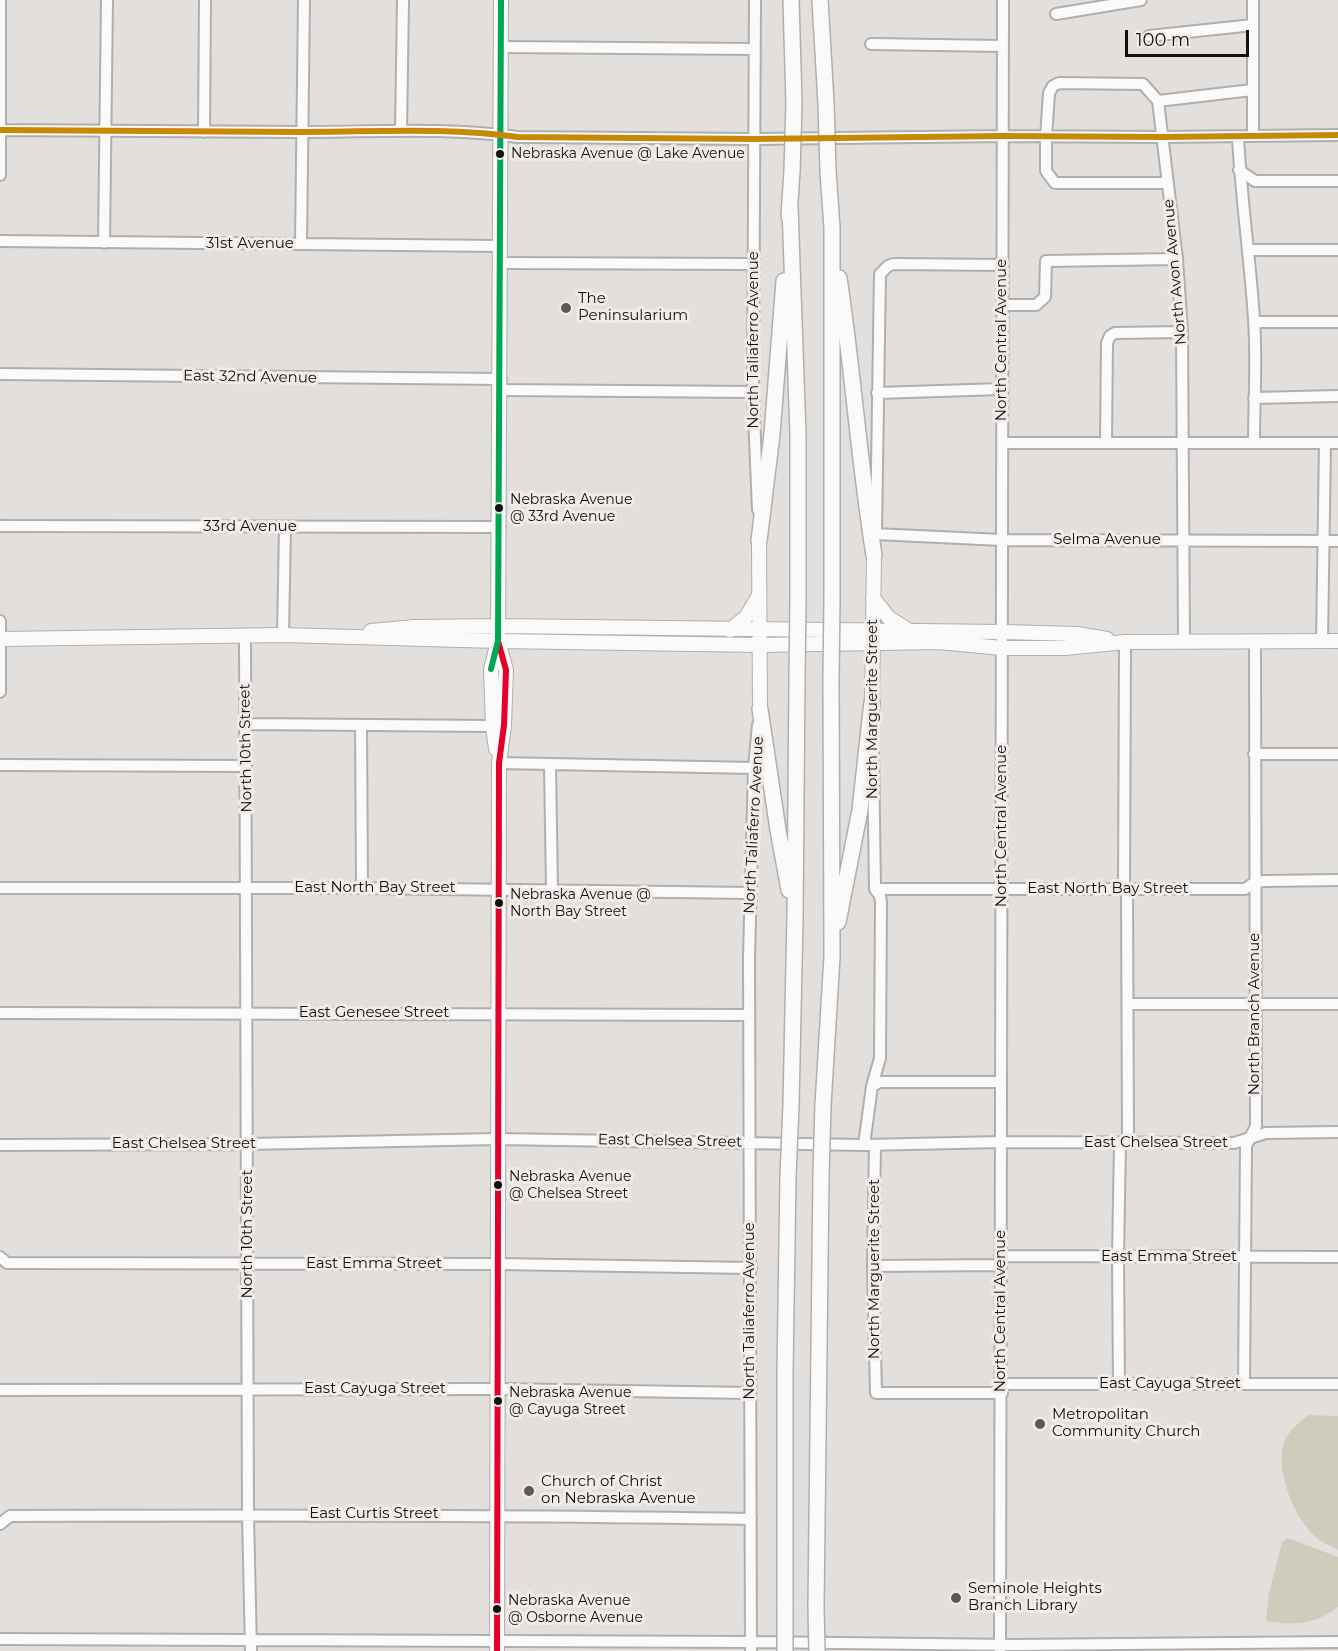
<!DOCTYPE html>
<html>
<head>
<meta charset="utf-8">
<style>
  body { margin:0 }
  #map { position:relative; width:1338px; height:1651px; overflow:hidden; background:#e2dfdd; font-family:Montserrat,sans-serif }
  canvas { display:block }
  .scale { position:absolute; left:1125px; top:30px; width:124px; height:27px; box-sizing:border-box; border:3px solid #121110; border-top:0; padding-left:8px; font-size:18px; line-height:21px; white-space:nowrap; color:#121110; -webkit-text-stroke:4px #f1ece9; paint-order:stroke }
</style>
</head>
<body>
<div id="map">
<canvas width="1338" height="1651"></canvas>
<div class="scale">100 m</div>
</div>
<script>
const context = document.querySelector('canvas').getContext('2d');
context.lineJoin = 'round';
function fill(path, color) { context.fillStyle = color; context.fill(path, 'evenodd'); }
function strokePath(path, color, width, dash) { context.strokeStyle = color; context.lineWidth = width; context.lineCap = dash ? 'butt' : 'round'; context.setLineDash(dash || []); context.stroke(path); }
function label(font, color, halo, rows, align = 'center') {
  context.font = font + ' Montserrat,sans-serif'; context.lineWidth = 6; context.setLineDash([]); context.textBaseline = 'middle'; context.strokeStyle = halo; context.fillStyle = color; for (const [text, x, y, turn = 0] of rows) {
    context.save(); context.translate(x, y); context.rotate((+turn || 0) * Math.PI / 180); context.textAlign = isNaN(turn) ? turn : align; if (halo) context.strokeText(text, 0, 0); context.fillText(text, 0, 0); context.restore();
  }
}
fill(new Path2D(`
  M1308,1415L1338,1416V1550C1332,1546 1323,1543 1318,1539C1294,1519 1275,1472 1284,1442C1288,1431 1299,1423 1308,1415Z
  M1288,1538L1338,1557V1607C1317,1624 1292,1626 1266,1621L1269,1593L1282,1542Z`), '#cecdbd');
const minor = new Path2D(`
  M755,0L753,392L758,510
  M1253,0V136
  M1056,14L1141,0
  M1149,36L1253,25
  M871,44L1003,46
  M501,47L754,49
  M1158,101L1177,259L1182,332L1184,641
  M1158,101L1143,84L1059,83L1053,86L1049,93L1046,137V171L1055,183H1167
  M1158,101L1252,90
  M0,130C100,130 200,132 300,132C373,132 446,127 518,137L754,139L1003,136L1161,137L1338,135
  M401,131L403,0
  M204,132L205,0
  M1238,137C1241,197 1250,258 1254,319C1257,360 1254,402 1254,443
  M1239,170L1255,181H1338
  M0,175V0
  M0,241L500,246
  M104,243L107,0
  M301,244L304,0
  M1249,250H1338
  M500,263L754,264
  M1002,305H1036L1045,297L1046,261L1177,259
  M1255,322H1338
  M0,374L501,379
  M501,390L753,392
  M877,393L1002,389
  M1254,398L1338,396
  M1106,442L1107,343L1110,336L1115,333L1182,332
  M1002,443H1338
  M0,526L500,527
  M876,531L880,274L888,266L893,264L1002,265
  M875,534L1002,540L1338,541
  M0,621V692
  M283,635L285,527
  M245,636L248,1514L251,1651
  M1322,641L1325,443
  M246,724L493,726
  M361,725L362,888
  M1254,754H1338
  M499,763L754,768
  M550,764L552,890
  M0,765L246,766
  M0,888H362L750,893
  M875,889H1245L1255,882L1265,881L1338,880
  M1124,889L1125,642
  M1127,889L1128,1143
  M1128,1004H1338
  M0,1013L749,1015
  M872,1086L880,1082H1001
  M0,1145L248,1144L498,1139L864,1145L1001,1142L1234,1143L1266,1133L1338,1132
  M864,1145L872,1086L880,1058L881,902L880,896L875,889L873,751
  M875,1145L873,1266L876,1393H1002
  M1000,1256L1338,1257
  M0,1257L7,1263L497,1264L751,1268
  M873,1266L1000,1265
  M1244,1383L1246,1146L1256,1126L1255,641
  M1001,1384H1338
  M1119,1384L1118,1257L1120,1143
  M0,1390L497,1389L750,1393
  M0,1524L10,1516C257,1515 504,1515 751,1519
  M0,1639L752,1642L1014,1645L1338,1642
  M751,1651L749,956L754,768L758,725
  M1000,1651L1003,0`);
const major = new Path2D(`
  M759,541L760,709
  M873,598L889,618L908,630
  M730,630L746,617L758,597
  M371,631L415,627L498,626L1002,632L1077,634L1107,639
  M0,639L283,635L498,641L759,645L939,642L1002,648H1065L1125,642L1338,641
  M872,702L874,555
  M496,749L493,726L491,670L498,641L501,0
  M497,1651L499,763L504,725L506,670L498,641`);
const highway = new Path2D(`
  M791,0L794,103
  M820,0L826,103
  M828,171L832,228V599
  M790,207L798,435V599
  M789,216L792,171
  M839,278C853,370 859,463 874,555
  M759,541L772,434L784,281
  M760,709L778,830L789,890
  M838,922L860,810L872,702
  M791,1105L795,917L797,678
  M823,1105L832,957L831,678
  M785,1607V1371L788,1176
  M816,1607L821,1176`);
strokePath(minor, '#b0afad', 14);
strokePath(major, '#b0afad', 16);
strokePath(highway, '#b0afad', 18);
strokePath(minor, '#fbfafa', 10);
strokePath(major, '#fbfafa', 14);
strokePath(highway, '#fbfafa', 15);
const highwayBridge = new Path2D(`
  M826,103L828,171
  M792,171L794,103
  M797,678L798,599
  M831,678L832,599
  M788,1176L791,1105
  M821,1176L823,1105
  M785,1607V1651
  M816,1607L817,1651`);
strokePath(highwayBridge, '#b0afad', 18, []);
strokePath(highwayBridge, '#fbfafa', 15);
strokePath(new Path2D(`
  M497,1651L499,763L504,725L506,670L498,641`), '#e4002b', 6);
strokePath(new Path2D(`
  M491,669L498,641L501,0`), '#00a651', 6);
strokePath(new Path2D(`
  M0,130C100,130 200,132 300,132C373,132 446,127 518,137L754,139L1003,136L1161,137L1338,135`), '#c98803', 6);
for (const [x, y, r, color] of [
  [500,154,5,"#121110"],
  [566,308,6,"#5b5958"],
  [499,508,5,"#121110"],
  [499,903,5,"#121110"],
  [498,1185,5,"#121110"],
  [498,1401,5,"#121110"],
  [1040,1424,6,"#5b5958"],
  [529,1491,6,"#5b5958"],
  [956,1598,6,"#5b5958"],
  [497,1609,5,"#121110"]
]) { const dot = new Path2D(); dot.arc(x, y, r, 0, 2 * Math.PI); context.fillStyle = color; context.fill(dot); strokePath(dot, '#f1ece9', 2); }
label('14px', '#121110', '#f1ece9', [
  ["Nebraska Avenue @ Lake Avenue",511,154],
  ["Nebraska Avenue",510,500],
  ["@ 33rd Avenue",510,517],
  ["Nebraska Avenue @",510,895],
  ["North Bay Street",510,912],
  ["Nebraska Avenue",509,1177],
  ["@ Chelsea Street",509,1194],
  ["Nebraska Avenue",509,1393],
  ["@ Cayuga Street",509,1410],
  ["Nebraska Avenue",508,1601],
  ["@ Osborne Avenue",508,1618]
], 'left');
label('15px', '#121110', '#f1ece9', [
  ["31st Avenue",250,244],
  ["North Avon Avenue",1175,272,-95],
  ["North Taliaferro Avenue",754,340,-90],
  ["North Central Avenue",1002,340,-90],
  ["East 32nd Avenue",250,377,1],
  ["33rd Avenue",250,527],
  ["Selma Avenue",1107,540],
  ["North Marguerite Street",873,709,-90],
  ["North 10th Street",246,748,-91],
  ["North Taliaferro Avenue",754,825,-87],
  ["North Central Avenue",1002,826,-90],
  ["East North Bay Street",375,888],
  ["East North Bay Street",1108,889],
  ["East Genesee Street",374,1013],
  ["North Branch Avenue",1255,1014,-90],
  ["East Chelsea Street",670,1141,1],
  ["East Chelsea Street",1156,1143],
  ["East Chelsea Street",184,1144],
  ["North 10th Street",248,1234,-90],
  ["East Emma Street",1169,1257],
  ["East Emma Street",374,1264],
  ["North Marguerite Street",875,1269,-90],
  ["North Taliaferro Avenue",750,1311,-90],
  ["North Central Avenue",1001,1311,-90],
  ["East Cayuga Street",1170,1384],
  ["East Cayuga Street",375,1389],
  ["East Curtis Street",374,1514]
]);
label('15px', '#121110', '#f1ece9', [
  ["The",578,299],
  ["Peninsularium",578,316],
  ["Metropolitan",1052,1415],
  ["Community Church",1052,1432],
  ["Church of Christ",541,1482],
  ["on Nebraska Avenue",541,1499],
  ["Seminole Heights",968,1589],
  ["Branch Library",968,1606]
], 'left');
</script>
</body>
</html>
